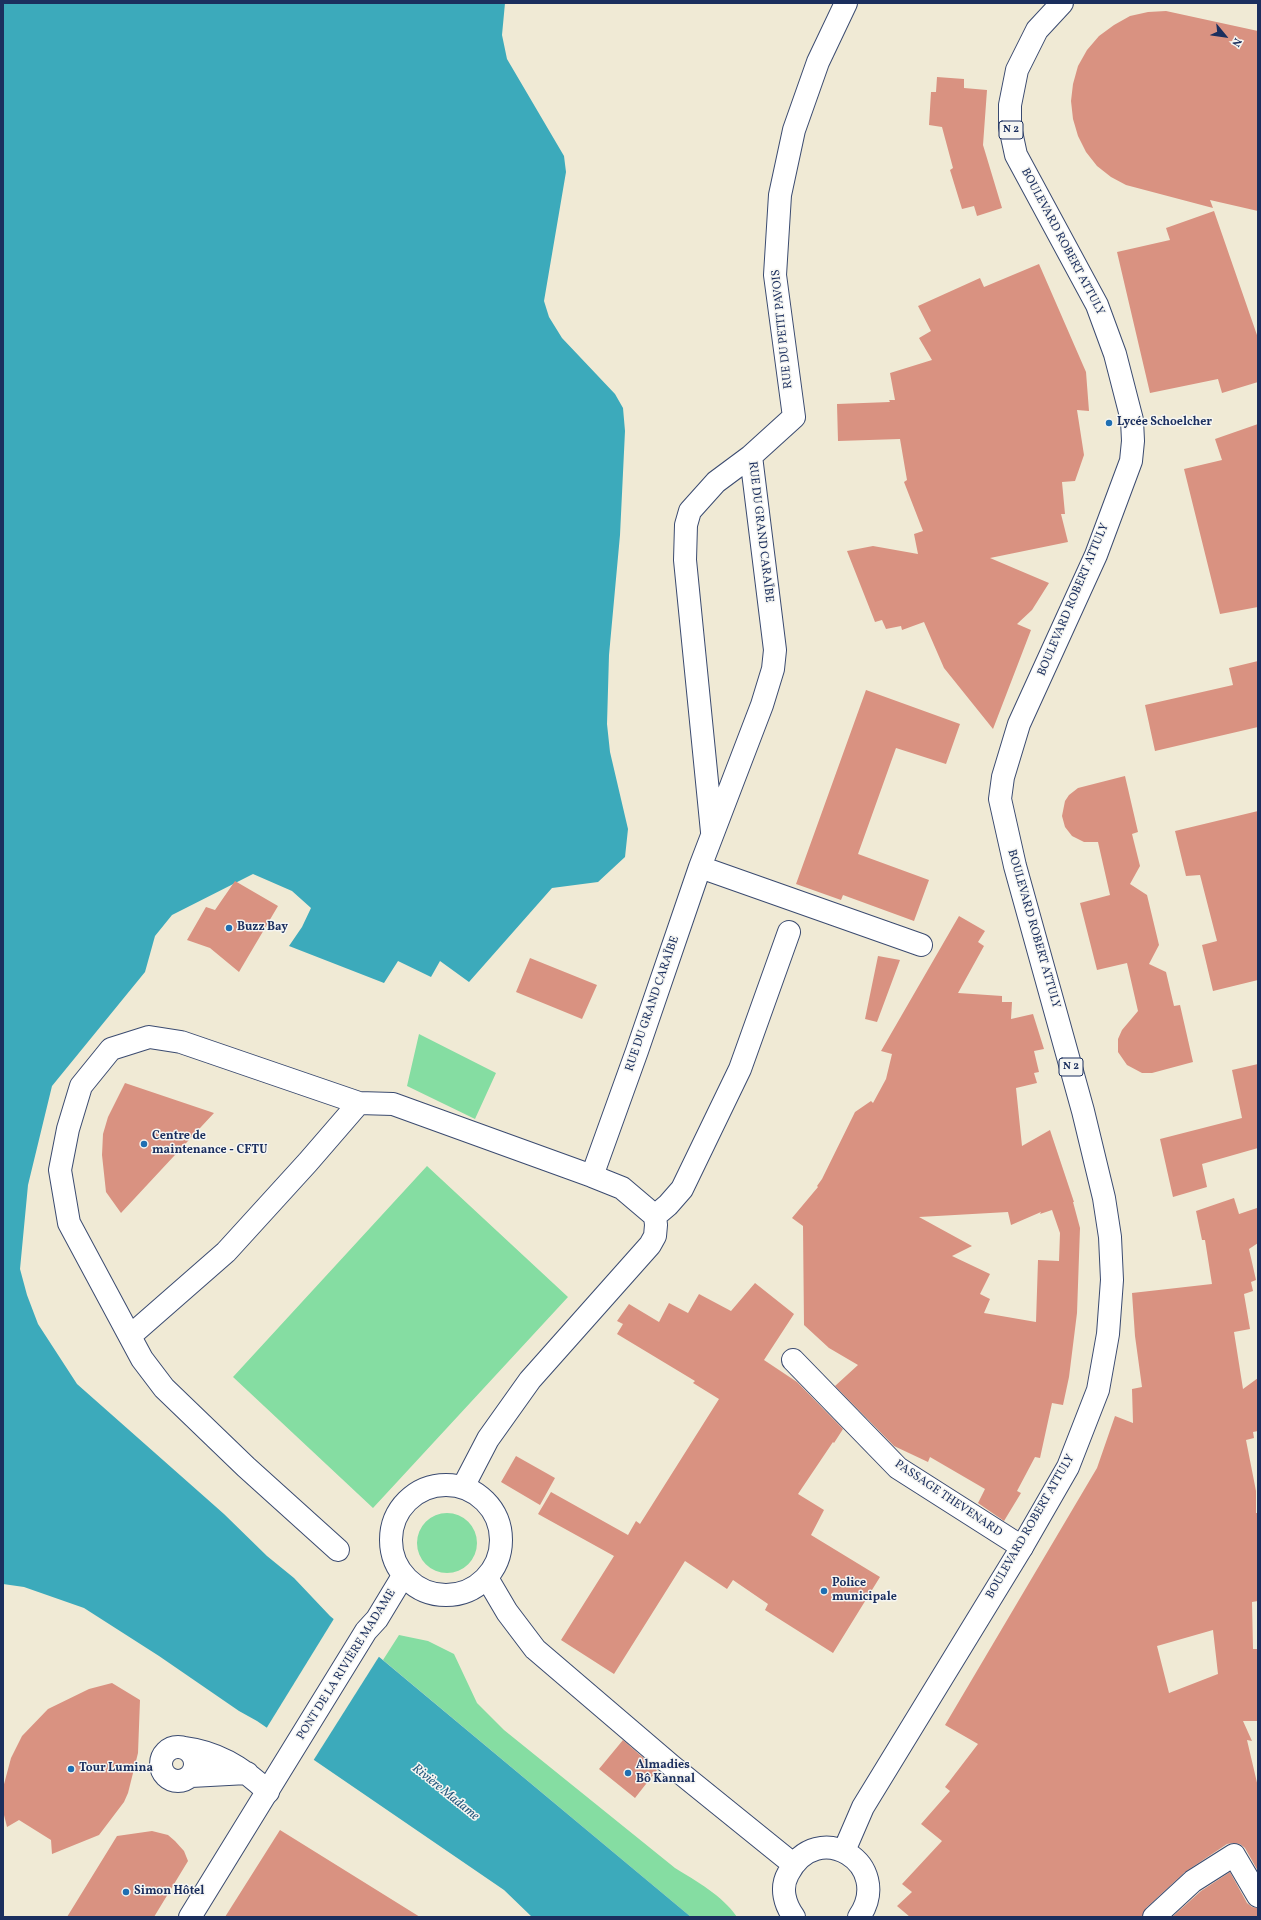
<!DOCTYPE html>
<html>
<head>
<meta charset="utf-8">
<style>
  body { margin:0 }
  #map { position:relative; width:1261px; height:1920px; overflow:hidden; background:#f0ead5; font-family:Vollkorn,serif }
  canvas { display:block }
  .frame { position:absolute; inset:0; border:4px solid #1b2f5e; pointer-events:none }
  .north { position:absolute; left:1205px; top:16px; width:40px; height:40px; -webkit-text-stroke:3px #f6f6f2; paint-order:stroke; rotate:119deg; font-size:11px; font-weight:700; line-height:16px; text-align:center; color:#1b2f5e }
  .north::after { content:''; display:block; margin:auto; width:14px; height:18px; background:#1b2f5e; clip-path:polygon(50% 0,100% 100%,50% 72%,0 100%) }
</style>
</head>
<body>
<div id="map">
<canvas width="1261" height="1920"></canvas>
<div class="frame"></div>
<div class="north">N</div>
</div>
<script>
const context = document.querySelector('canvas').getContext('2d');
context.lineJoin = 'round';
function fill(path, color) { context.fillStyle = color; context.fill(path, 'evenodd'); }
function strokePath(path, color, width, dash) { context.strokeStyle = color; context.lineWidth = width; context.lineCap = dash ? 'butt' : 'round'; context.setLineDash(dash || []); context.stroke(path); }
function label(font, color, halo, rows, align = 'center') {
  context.font = font + ' Vollkorn,serif'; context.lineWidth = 3; context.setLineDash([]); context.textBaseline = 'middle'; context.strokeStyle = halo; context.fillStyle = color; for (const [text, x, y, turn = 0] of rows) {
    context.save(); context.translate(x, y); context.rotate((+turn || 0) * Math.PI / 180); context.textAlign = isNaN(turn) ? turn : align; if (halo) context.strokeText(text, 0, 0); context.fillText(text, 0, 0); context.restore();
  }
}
fill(new Path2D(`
  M419,1034L496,1073L475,1119L407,1086Z
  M427,1166L568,1297L373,1508L233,1377Z
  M417 1543a30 30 0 1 1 60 0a30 30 0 1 1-60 0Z
  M399,1635L428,1641L454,1654L477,1703L504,1730L675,1868C696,1881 722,1895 737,1917H691L383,1660Z`), '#85dda2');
fill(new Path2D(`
  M3,3H505L502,35L507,59L564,156L566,172L544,301L549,317L562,338L615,394L623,408L625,431L620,535L609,655L607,724L610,752L628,829L625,857L598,882L552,888L469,982L440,961L431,977L398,961L384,983L289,946L302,927L311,908L292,891L253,874L172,915L155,936L145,972L52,1086L28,1185L20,1269L27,1295L38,1324L77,1384L224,1514L267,1556L294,1578L330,1616L691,1917H532L504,1890L257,1721L239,1711L159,1656L84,1608L24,1587L3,1584Z`), '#3caabb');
fill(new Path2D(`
  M335,1617L380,1655L313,1761L266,1729Z`), '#f0ead5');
fill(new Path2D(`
  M1166,11L1258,31V211L1210,200L1213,208L1126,185L1111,177L1097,166L1086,152L1078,136L1073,119L1071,101L1073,84L1078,66L1087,50L1099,36L1114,25L1130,16L1148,12Z
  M937,77L964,79V88L987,90L983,145L1002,208L977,216L974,206L962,209L950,170L953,168L942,127L929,125L931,92H936Z
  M1214,211L1258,338V382L1222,393L1218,379L1150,393L1117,252L1170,240L1166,228Z
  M1039,264L1086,372L1089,411L1077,410L1084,455L1075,481L1062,482L1065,514H1061L1068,542L990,558L1049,583L1032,610L1017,624L1031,630L993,729L944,668L924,622L902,630L901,626L886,629L882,620L875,622L847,551L873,546L918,554L914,534L923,531L904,482L907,480L900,439L838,441L837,404L890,402L889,400H895L890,373L932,360L919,338L931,331L918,306L980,278L984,287Z
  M1258,424V607L1220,614L1184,469L1222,460L1215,439Z
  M1258,661V727L1155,751L1145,705L1233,685L1229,668Z
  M866,690L960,724L946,764L896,748L858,854L929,880L914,921L843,895L841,900L796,884Z
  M1125,776L1138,832L1132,834L1140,866L1130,884L1147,895L1159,945L1149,964L1166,972L1174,1006L1180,1005L1193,1062L1152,1073H1142L1127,1065L1118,1052V1039L1122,1030L1138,1011L1127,963L1097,970L1080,903L1110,895L1098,842H1084L1072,836L1065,827L1062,816L1065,801L1069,795L1078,788Z
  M1258,811V980L1213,991L1202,945L1217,941L1200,875L1186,876L1175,831Z
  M235,881L278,906L239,972L210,948L187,940L206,907L215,910Z
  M959,916L985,931L978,942L984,946L958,993L1002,996V1002H1012L1011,1019L1033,1014L1044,1049L1034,1051L1039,1072L1034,1073L1037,1083L1016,1088L1022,1146L1050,1130L1074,1202H1073L1080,1228L1077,1313L1069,1377L1063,1405L1052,1403L1040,1458L1035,1457L1017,1491L1021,1493L1004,1521L978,1503L985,1489L930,1457L928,1462L894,1446L835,1386L858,1365L829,1348L804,1325L803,1226L792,1218L818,1187L817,1186L822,1179L855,1112L871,1101L873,1103L886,1079L892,1054L881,1051ZM1052,1210L1060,1233L1059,1261L1038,1260L1036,1322L984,1313L990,1299L980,1294L990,1274L952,1256L972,1246L919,1217L1008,1212L1011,1225L1041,1212L1040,1214Z
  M878,956L900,960L877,1022L865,1019Z
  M530,958L597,985L582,1019L516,992Z
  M1258,1064V1148L1202,1164L1207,1187L1173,1197L1160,1139L1242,1118L1232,1070Z
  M125,1083L214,1113L121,1213L106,1192L102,1155L103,1134L108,1117Z
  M1234,1198L1239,1214L1257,1208L1258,1232V1243L1249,1249L1256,1280L1251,1282L1253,1291L1244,1294L1250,1329L1234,1332L1243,1389L1258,1378V1431L1253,1432L1254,1438L1246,1440L1256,1491V1513H1258V1601L1252,1602L1253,1649H1258V1721H1243L1252,1741L1247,1740L1258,1787V1871L1245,1848L1240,1844L1233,1843L1227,1844L1185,1872L1146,1908L1142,1917H910L897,1906L912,1892L902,1884L942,1841L921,1824L950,1791L945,1787L978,1744L945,1725L1097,1468L1115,1416L1133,1423L1132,1389L1142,1387L1135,1336L1132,1293L1212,1284L1205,1240H1202L1196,1211ZM1213,1630L1218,1674L1169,1693L1157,1646Z
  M755,1283L794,1314L764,1360L797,1382L843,1429L834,1443L833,1442L798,1494L824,1510L811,1535L880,1577L833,1653L765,1610L768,1604L733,1580L727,1589L685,1561L614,1674L561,1640L614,1556L538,1514L551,1492L628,1535L636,1521L640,1524L719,1399L693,1383L695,1381L617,1334L623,1324L617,1321L629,1304L659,1322L669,1303L688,1313L699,1294L731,1311Z
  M516,1456L555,1478L540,1505L501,1482Z
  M112,1683L140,1700L138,1753L128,1793L124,1802L99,1835L52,1854L51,1840L19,1820L7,1827L3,1811V1788L11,1758L22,1736L48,1709L89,1689Z
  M623,1740L657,1770L635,1798L599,1769Z
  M280,1830L420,1917H225Z
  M152,1831L168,1835L175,1841L184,1851L188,1861L154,1917H67L117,1836Z
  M1230,1872L1247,1903L1252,1907L1258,1908V1917H1172L1201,1891Z`), '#d99281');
const minor = new Path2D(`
  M712,832L685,560L686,525L690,511L716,482L751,456L794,417L775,275L780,195L794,130L818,62L846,3
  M700,867L921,945
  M592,1176L637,1051L700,867L762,705L773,669L775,650L751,456
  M655,1216L668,1205L682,1189L740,1069L789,932
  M130,1336L226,1252L308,1162L359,1103
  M793,1360L898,1468L1022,1547
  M338,1550L246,1467L164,1388L142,1359L69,1223L60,1170L68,1129L81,1086L111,1049L149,1037L181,1042L359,1103L393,1104L592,1176L622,1188L655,1216L656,1225L655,1236L650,1245L530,1380L488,1439L463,1487
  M161 1764a17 17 0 1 1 34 0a17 17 0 1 1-34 0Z
  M184,1748C217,1752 245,1769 268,1792
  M191,1776L247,1773
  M1154,1917L1193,1881L1234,1855L1258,1896`);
const major = new Path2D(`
  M391 1540a55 55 0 1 1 110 0a55 55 0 1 1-110 0Z
  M487,1578L507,1612L535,1649L673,1767L793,1864
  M844,1851L863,1807L1022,1547L1068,1467L1098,1390L1108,1334L1112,1280L1110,1237L1104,1198L1083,1111L1015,866L1000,799L1003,777L1019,724L1096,555L1131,461L1133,441L1132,420L1115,354L1097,305L1016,155L1010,127V105L1017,70L1037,30L1062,3
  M190,1917L366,1631L377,1619L403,1576
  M794,1917C785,1905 780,1888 788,1874C817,1816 895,1864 859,1917`);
strokePath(minor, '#3b4b70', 24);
strokePath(major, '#3b4b70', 24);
strokePath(minor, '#fff', 22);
strokePath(major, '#fff', 22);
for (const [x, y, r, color] of [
  [1109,423,4,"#1f6fb2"],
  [229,928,4,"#1f6fb2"],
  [144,1144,4,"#1f6fb2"],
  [824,1591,4,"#1f6fb2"],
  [71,1769,4,"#1f6fb2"],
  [628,1773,4,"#1f6fb2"],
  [126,1892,4,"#1f6fb2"]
]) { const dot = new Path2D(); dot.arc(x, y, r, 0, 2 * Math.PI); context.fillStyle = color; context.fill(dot); strokePath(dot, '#f6f6f2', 1.5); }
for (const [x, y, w] of [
  [1011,130,24],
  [1071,1067,24]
]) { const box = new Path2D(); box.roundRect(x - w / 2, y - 9, w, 18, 3); context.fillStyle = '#f6f6f2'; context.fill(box); strokePath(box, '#1b2f5e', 1); }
label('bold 11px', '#1b2f5e', null, [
  ["N 2",1011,130],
  ["N 2",1071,1067]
]);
label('12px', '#1b2f5e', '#f6f6f2', [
  ["BOULEVARD ROBERT ATTULY",1062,242,62],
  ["RUE DU PETIT PAVOIS",783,329,-96],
  ["RUE DU GRAND CARAÏBE",760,532,83],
  ["BOULEVARD ROBERT ATTULY",1074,600,-67],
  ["BOULEVARD ROBERT ATTULY",1033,929,74],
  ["RUE DU GRAND CARAÏBE",653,1004,-71],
  ["PASSAGE THEVENARD",948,1499,34],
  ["BOULEVARD ROBERT ATTULY",1031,1527,-60],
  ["PONT DE LA RIVIÈRE MADAME",347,1665,-58]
]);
label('bold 12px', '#1b2f5e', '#f6f6f2', [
  ["Lycée Schoelcher",1117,423],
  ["Buzz Bay",237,928],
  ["Centre de",152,1137],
  ["maintenance - CFTU",152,1151],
  ["Police",832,1584],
  ["municipale",832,1598],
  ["Almadies",636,1766],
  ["Bô Kannal",636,1780],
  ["Tour Lumina",79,1769],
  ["Simon Hôtel",134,1892]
], 'left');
label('italic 13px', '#275a7f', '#f6f6f2', [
  ["Rivière Madame",445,1793,39]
]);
</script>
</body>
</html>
